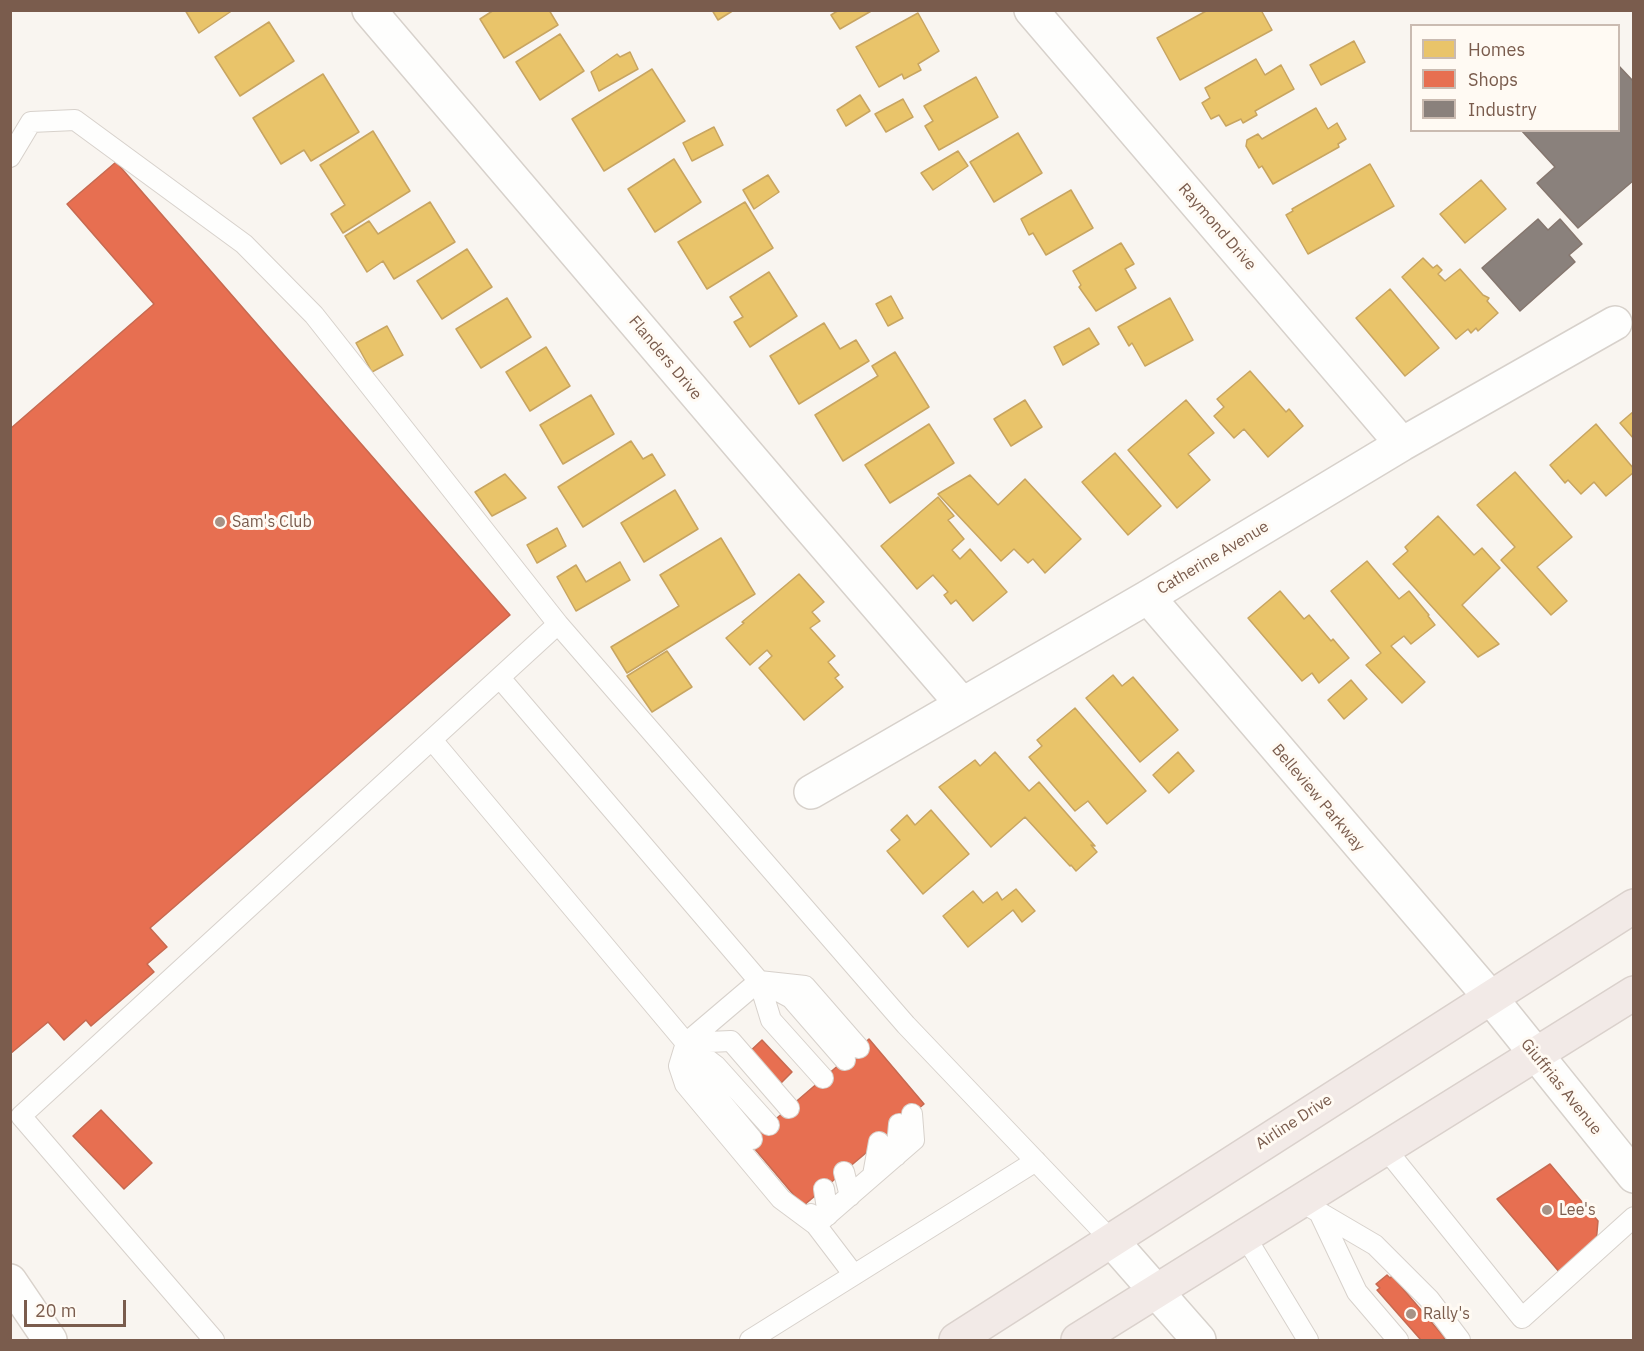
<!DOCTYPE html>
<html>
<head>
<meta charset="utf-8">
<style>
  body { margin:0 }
  #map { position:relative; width:1644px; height:1351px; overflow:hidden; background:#f9f5f0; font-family:"IBM Plex Sans",sans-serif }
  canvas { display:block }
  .frame { position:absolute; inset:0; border:12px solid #7a5c4d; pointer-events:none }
  .legend { position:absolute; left:1410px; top:24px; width:210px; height:108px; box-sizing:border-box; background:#fffaf3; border:2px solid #cabbb1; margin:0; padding:8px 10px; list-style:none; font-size:18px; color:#7a5c4d }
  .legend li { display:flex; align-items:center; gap:12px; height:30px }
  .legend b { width:30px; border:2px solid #cabbb1 }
  .scale { position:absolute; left:24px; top:1300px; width:102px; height:27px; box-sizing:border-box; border:3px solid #7a5c4d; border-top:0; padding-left:8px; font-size:18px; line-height:21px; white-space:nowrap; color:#7a5c4d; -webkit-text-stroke:4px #fffaf3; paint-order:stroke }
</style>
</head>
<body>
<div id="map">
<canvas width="1644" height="1351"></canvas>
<div class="frame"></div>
<ul class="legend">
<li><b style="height:16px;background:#e9c46a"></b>Homes</li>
<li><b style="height:16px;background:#e76f51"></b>Shops</li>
<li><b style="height:16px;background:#8a817c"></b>Industry</li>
</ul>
<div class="scale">20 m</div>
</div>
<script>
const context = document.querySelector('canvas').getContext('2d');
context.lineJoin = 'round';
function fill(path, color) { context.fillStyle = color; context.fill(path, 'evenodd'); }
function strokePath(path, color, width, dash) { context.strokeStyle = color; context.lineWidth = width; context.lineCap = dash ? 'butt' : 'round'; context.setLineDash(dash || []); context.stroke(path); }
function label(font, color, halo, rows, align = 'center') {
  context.font = font + ' "IBM Plex Sans",sans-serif'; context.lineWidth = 6; context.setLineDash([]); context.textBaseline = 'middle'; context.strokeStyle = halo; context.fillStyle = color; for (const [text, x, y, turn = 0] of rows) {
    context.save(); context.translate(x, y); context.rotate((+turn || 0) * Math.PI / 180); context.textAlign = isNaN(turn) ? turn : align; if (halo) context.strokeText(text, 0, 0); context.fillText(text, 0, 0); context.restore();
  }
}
const homes = new Path2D(`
  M185,10H233L199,33Z
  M494,10H549L558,25L504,58L480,19Z
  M712,10H734L718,20Z
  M839,10H873L840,29L831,15Z
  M1261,10L1272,30L1180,80L1157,38L1208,10Z
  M918,13L939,51L918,64L921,70L904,79L902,74L879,87L856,47Z
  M269,22L294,61L240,96L215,57Z
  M560,34L584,71L540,100L516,62Z
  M1354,41L1365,62L1321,85L1310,65Z
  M630,52L638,69L599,91L591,72L617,54L620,57Z
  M1256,59L1265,75L1281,65L1294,89L1255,111L1257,115L1243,123L1241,119L1226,126L1219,115L1211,119L1202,103L1210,98L1205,88Z
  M652,69L685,121L604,171L572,119Z
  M323,74L359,132L311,161L304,150L281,164L253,118Z
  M976,77L998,117L939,150L925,126L933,121L924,106Z
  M860,95L870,111L846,126L837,110Z
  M903,99L913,117L886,132L875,114Z
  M1316,108L1328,129L1337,123L1346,139L1338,144L1339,147L1273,184L1262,166L1259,168L1246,146L1247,140L1258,134L1262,139Z
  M714,127L723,145L692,161L683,143Z
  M373,131L410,191L343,233L331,214L345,205L320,165Z
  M1018,133L1042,173L994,202L970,162Z
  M958,151L968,166L933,190L921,173Z
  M674,159L701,202L655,232L628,189Z
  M1370,164L1394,206L1308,254L1286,215L1293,211L1292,209Z
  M768,175L779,192L754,209L743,190Z
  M1481,180L1506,209L1465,243L1440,214Z
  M1071,190L1093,228L1046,255L1033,233L1029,235L1021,219Z
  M430,202L455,242L394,279L383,261L367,272L345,236L369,221L378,234Z
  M745,202L773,248L707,289L678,242Z
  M1121,243L1134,264L1125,269L1136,288L1096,311L1079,287L1081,285L1073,271Z
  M467,249L492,287L442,319L417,281Z
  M1423,258L1433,268L1437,265L1442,270L1438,274L1445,281L1460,269L1483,295L1489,298L1487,301L1498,313L1478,331L1476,328L1471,333L1468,329L1456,339L1402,277Z
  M769,272L797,316L750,347L734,322L743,317L730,297Z
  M1390,289L1439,348L1405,376L1356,318Z
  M891,296L903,318L888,326L876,304Z
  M507,298L531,337L481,368L456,329Z
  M1170,298L1193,340L1145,366L1132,343L1129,346L1118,327Z
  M824,323L840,349L856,340L869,361L799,404L770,356Z
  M387,326L403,355L372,372L356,343Z
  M1089,328L1099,344L1063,365L1054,347Z
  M546,347L570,386L530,411L506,372Z
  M895,352L929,407L843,461L815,415L878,376L872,366Z
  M1250,371L1286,412L1289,409L1303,426L1268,457L1244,429L1234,438L1214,416L1224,407L1217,399Z
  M591,395L614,434L563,464L540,425Z
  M1025,400L1042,427L1011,446L994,419Z
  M1186,400L1214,433L1188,454L1210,480L1177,508L1128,450Z
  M1634,411V439L1620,423Z
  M929,424L954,463L890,503L865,465Z
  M1596,424L1634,469V472L1606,496L1594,482L1581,494L1568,480L1565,483L1550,465Z
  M631,441L643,459L652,454L665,475L583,527L558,487Z
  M1115,453L1161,506L1128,535L1082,482Z
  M1515,472L1572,537L1537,567L1567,601L1551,615L1501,560L1515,547L1477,505Z
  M505,474L526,498L492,516L475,492Z
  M970,475L998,505L1025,479L1081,539L1045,573L1033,559L1028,563L1014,549L1001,561L938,494Z
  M675,490L698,529L644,562L621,523Z
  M938,497L954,516L948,520L964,539L952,550L960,559L970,549L1007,592L973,621L956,600L951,604L944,595L948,592L933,575L917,589L881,546Z
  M1438,516L1474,555L1482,548L1500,568L1462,605L1499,644L1478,657L1393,564L1408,551L1405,547Z
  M557,528L566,546L537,563L527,545Z
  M721,538L755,594L627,673L611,647L679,606L660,575Z
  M1367,561L1399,599L1409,591L1429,615L1428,616L1435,625L1411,644L1404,636L1391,646L1425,682L1402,703L1366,665L1381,653L1331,591Z
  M620,562L630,580L576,611L557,577L576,565L586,582Z
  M799,574L824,602L812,612L820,621L810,628L835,656L828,662L839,675L835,678L843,687L804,720L759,668L772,656L767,650L750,665L726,638L744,623L742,622Z
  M1280,591L1304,619L1309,615L1331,641L1333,639L1349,658L1319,683L1312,673L1302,681L1248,618Z
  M667,651L692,687L652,712L627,676Z
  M1113,675L1122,686L1133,677L1178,730L1140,762L1086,698Z
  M1351,680L1367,699L1344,719L1328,700Z
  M1075,708L1146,791L1107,824L1088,801L1075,811L1029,757L1042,746L1037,740Z
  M995,752L1029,791L1039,782L1095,846L1091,845L1097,852L1076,871L1071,865L1070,866L1025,817L991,847L939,787L975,760L980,766Z
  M1178,752L1194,771L1169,793L1153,775Z
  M931,810L969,854L923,894L887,851L900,840L891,830L907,815L915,825Z
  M1016,889L1035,911L1022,922L1013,910L968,947L943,916L973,891L983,903L997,892L1002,900Z`);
fill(homes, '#e9c46a');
strokePath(homes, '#c8a561', 1.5);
const shops = new Path2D(`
  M116,162L510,615L150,928L167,947L147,964L154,972L91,1026L86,1020L64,1040L48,1022L10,1054V429L154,304L67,204Z
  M869,1039L924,1104L803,1206L749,1142Z
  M762,1040L792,1072L778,1086L747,1054Z
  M101,1110L152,1163L124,1189L73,1136Z
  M1550,1164L1598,1221L1596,1243L1561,1274L1497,1199Z
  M1387,1275L1390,1278L1392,1276L1445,1338L1442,1340H1421L1377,1290L1380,1288L1376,1284Z`);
fill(shops, '#e76f51');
strokePath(shops, '#c66950', 1.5);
const industry = new Path2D(`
  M1618,65L1634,82V180L1578,228L1537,183L1555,167L1521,130H1618Z
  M1538,219L1548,230L1560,219L1582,244L1569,255L1575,262L1520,311L1482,268Z`);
fill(industry, '#8a817c');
strokePath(industry, '#85766e', 1.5);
const lane = new Path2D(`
  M10,157L31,122L75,120L244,244L314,315L558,624
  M500,678L759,981L686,1043L679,1066L685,1084L781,1199L816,1225L854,1275
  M432,740L686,1043L716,1066L769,1125
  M759,981L805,986L859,1048
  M759,981L771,1020L823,1078
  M767,985L791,998L845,1060
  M686,1043L731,1041L789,1108
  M687,1046L703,1080L752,1139
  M1385,1148L1522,1318L1634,1217
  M896,1156L899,1124
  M844,1172L850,1196
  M873,1175L879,1142
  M824,1189L828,1215
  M1300,1201L1375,1245L1429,1299L1460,1340
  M1319,1212L1357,1292L1398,1340
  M811,1214L816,1225L914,1140L912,1114
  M1245,1236L1308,1340
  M214,1340L21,1116L558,624L906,1025L1111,1240
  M750,1340L1036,1161`);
const street = new Path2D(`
  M369,10L800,516L962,704
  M1031,10L1402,444
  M1148,597L1490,997L1634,1176
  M811,792L1148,597L1402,444L1615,323
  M1111,1240L1199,1340`);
const secondary = new Path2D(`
  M10,1281L50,1340`);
const highway = new Path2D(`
  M956,1340L1634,906
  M1078,1340L1634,993`);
strokePath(lane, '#d7d1cb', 22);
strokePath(street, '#d7d1cb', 36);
strokePath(secondary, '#d9d2cb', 36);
strokePath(highway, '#dad1cc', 36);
strokePath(lane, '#fefefd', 20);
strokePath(street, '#fefefd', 33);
strokePath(secondary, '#fefefd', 33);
strokePath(highway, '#f2eae7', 33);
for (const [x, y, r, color] of [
  [220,522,6,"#a69286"],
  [1547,1210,6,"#a69286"],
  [1411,1314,6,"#a69286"]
]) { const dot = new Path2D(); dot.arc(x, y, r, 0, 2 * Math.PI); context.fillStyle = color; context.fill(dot); strokePath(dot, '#fffaf3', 2); }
label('16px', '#7a5c4d', '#fffaf3', [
  ["Raymond Drive",1217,227,49],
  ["Flanders Drive",665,358,50],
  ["Catherine Avenue",1213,558,-31],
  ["Belleview Parkway",1318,798,50],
  ["Giuffrias Avenue",1561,1087,51],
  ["Airline Drive",1294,1122,-33]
]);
label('16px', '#7a5c4d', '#fffaf3', [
  ["Sam's Club",232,522],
  ["Lee's",1559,1210],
  ["Rally's",1423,1314]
], 'left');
</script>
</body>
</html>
